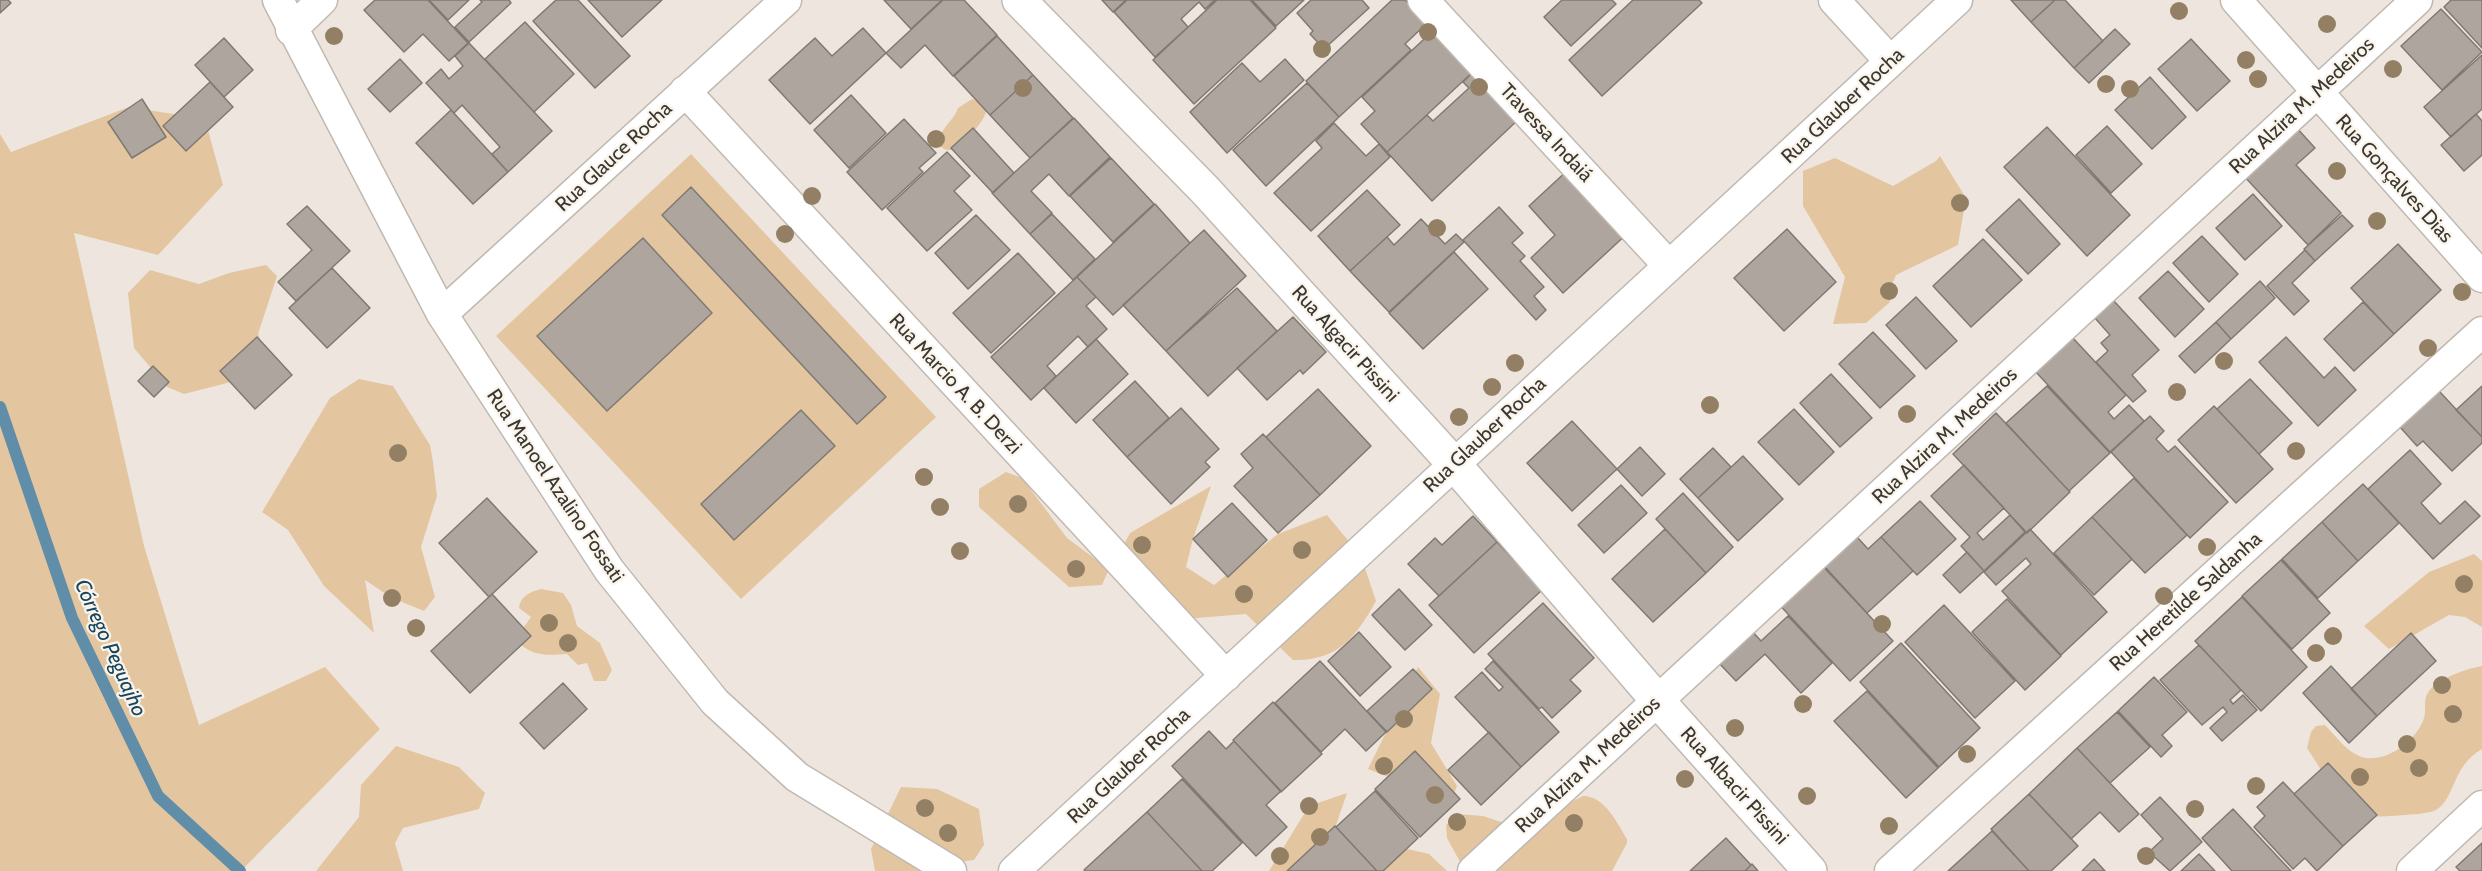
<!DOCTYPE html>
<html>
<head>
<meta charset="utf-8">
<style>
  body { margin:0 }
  canvas { display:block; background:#eee6de }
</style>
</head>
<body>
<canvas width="2482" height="871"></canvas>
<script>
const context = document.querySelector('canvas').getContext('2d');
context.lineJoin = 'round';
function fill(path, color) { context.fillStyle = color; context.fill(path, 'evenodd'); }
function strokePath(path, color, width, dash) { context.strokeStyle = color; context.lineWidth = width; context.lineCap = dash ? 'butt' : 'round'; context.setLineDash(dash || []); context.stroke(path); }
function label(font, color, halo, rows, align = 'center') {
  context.font = font + ' Cabin,sans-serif'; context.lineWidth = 4.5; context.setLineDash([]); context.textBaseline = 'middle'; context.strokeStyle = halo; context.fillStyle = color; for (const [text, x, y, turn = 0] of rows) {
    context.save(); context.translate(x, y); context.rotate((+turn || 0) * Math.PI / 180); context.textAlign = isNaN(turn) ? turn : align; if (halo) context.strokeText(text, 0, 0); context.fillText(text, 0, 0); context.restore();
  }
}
fill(new Path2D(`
  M972,99L988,105C984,126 968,135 954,150H946L939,146C938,128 953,123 958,108Z
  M129,107L205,119L223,185L158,255L74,233L144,546L199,725L325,667L380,729L241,871H0V134L11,152Z
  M691,154L936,417L741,599L496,336Z
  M1940,156L1966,198L1958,245L1896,275L1889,291L1890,302L1866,323L1833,324L1845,277L1803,206V171L1835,158L1893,186L1936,161Z
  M266,265L277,276L258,334L276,381H235L184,394L167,387L134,348L128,293L150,270L199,284L229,273Z
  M359,379L393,386L430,445L433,462L437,496L421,547L435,597L424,611L392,598L365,580L374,633L324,586L288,530L262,512L330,398Z
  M1006,472L1022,478L1067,538L1109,569L1102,585L1069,587L979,507V489Z
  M1211,486L1193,539L1186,567L1214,585L1278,534L1327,515L1361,556L1376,601C1356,637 1338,661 1293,660L1246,614L1184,619L1122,548L1130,533Z
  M2474,554L2482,561V627L2465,617L2449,615L2389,649L2364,626L2429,572Z
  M541,589L563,593L571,605L577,626L600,643L612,670L606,681H594L587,663L578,665L567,654C549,655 535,657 520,644L521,631L531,617L519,608C520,596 530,592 541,589Z
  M2482,666V749C2451,767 2456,798 2436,810C2428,815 2385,816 2372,817L2325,776L2307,748L2311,732L2316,726L2325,725C2335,735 2345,750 2359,756C2383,766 2417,741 2424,718C2427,709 2422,700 2429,691C2440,678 2465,669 2482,666Z
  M1418,667L1440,694L1431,743L1457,786L1451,802L1368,769Z
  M396,746L459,767L485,793L479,809L403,828L395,843L403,871H316L359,817L361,785Z
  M901,787L937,789L979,809L984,845L974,860L942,864V871H875L871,849Z
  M1347,793L1331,840L1292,871H1269L1309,806Z
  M1583,796C1605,796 1617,823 1627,839V843L1612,871H1465L1447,838L1446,825L1458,814L1483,816L1507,824L1553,811Z
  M1386,844L1429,854L1447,871H1341L1363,852Z`), '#e3c5a0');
strokePath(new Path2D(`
  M0,407L72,618L158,796L240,871`), '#608da7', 12);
const building = new Path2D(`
  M0,0H8L11,3L0,13Z
  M375,0H428L468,43L449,61L423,34L404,52L364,10Z
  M429,0H469L448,20Z
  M480,0H509L511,3L469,42L455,27L482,2Z
  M556,0H578L630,56L595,88L533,21Z
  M588,0H662L622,37Z
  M884,0H942L911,29Z
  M943,0H964L997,35L953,76L925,45L901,68L886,53Z
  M1102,0H1126L1113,12Z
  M1127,0H1215L1205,9L1199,2L1181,19L1188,27L1155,57L1114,12Z
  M1217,0H1250L1276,28L1194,104L1153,60Z
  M1252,0H1304L1276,26Z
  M1311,0H1362L1369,8L1324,49L1310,34L1313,31L1297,13Z
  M1392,0H1405L1427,23L1405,44L1411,50L1339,117L1306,81Z
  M1562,0H1612L1616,4L1571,46L1544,17Z
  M1633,0H1699L1702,3L1602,96L1569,60Z
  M2011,0H2055L2031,22Z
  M2055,0H2065L2103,41L2074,68L2031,22Z
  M2451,0H2482V48L2444,7Z
  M2441,9L2482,52L2442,90L2401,46Z
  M525,22L574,74L534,112L485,59Z
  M1437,27L1476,69L1387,152L1361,124L1375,111L1362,97Z
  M863,28L886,53L810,124L769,80L815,38L832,56Z
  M2115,29L2130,44L2089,83L2074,68Z
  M997,36L1033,75L990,115L954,76Z
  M224,38L253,70L224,97L195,65Z
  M2191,39L2230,81L2197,111L2158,69Z
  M469,43L552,131L508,172L492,154L500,147L462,105L454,113L426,83L441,69L449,79L463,66L455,56Z
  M2482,55V109L2451,137L2424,107Z
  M400,59L422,83L390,112L368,89Z
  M1285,59L1304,80L1227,153L1190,112L1242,63L1260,82Z
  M1476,69L1521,117L1432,201L1387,152L1427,115L1433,121L1469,88L1463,82Z
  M1033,75L1073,118L1030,158L990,115Z
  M2150,77L2186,117L2152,149L2115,110Z
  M210,82L233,107L186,151L163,126Z
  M1307,83L1339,117L1266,186L1233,150Z
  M851,95L886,133L849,168L814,130Z
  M142,99L166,137L132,158L108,122Z
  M451,110L508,172L473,204L416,143Z
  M2476,114L2482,121V155L2464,171L2441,145Z
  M1074,118L1110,157L1069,196L1049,174L1031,191L1052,213L1030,234L992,193Z
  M904,119L936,153L919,168L923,172L882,210L847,172Z
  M1334,123L1366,156L1379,144L1390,157L1311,231L1274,193L1322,148L1316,141Z
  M2107,126L2142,164L2111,193L2076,155Z
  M2295,126L2315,148L2296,165L2341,213L2308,245L2243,175Z
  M2047,127L2130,215L2087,256L2004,167Z
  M973,128L1014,173L993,193L951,148Z
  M947,152L970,176L954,191L972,210L927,251L887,208Z
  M1111,158L1154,204L1113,242L1070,196Z
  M1569,169L1629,232L1563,293L1531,258L1555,235L1529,206Z
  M691,187L886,397L857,424L662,215Z
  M1367,190L1400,225L1350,271L1318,236Z
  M2253,194L2282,226L2245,260L2216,228Z
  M2019,199L2060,244L2028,274L1986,230Z
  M1155,204L1190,243L1113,315L1077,277Z
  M307,206L350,251L296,301L278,282L312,250L287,224Z
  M1499,207L1523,233L1512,243L1525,256L1520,261L1544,287L1534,296L1546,310L1536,320L1463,240Z
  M1052,214L1095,259L1073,280L1030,234Z
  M976,215L1010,250L968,289L935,253Z
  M2342,215L2353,226L2315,261L2304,249Z
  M1421,219L1445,244L1456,234L1464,242L1389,312L1350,271L1387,237L1394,245Z
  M1787,229L1836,282L1784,331L1734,278Z
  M1204,230L1246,276L1166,351L1123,305Z
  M2202,236L2238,274L2209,302L2173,263Z
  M643,238L712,313L607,411L537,336Z
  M1983,239L2022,280L1971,327L1933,286Z
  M2398,244L2441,290L2394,334L2351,288Z
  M2305,250L2315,261L2292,283L2309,301L2294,315L2267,286Z
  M1454,252L1488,289L1423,349L1389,313Z
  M1018,253L1055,293L991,353L953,313Z
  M332,268L370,308L327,348L289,308Z
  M2168,271L2204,309L2175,337L2139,298Z
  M1077,277L1096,297L1086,306L1107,329L1088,347L1078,336L1047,366L1056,376L1031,400L991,357Z
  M2260,281L2275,298L2231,339L2216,322Z
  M1237,288L1277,331L1208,396L1166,351Z
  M1916,297L1957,341L1926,369L1886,325Z
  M2113,300L2159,350L2132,375L2146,391L2133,402L2096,362L2108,351L2101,343L2110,335L2094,317Z
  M2363,302L2394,334L2354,371L2324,339Z
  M1293,317L1326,352L1303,374L1300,370L1267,400L1237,368Z
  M2216,322L2231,339L2195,373L2179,356Z
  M1873,332L1915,376L1880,408L1839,364Z
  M257,337L292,375L255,409L220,371Z
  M2072,337L2126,395L2108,412L2114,419L2129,405L2144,421L2110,452L2035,371Z
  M2286,337L2324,378L2335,367L2356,390L2318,426L2259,362Z
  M1096,339L1128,374L1076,423L1044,388Z
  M153,366L169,382L154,397L138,381Z
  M1831,374L1872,418L1840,447L1800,403Z
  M2250,379L2292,423L2259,454L2217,409Z
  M1135,381L1169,418L1127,457L1093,420Z
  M2047,386L2110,453L2069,491L2006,423Z
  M2482,386V437L2456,410Z
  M1318,389L1371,446L1320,495L1266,437Z
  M2439,391L2482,437V443L2452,471L2423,441L2417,446L2400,427Z
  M2214,406L2273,469L2236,503L2178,440Z
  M1181,408L1219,449L1205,462L1210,467L1171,504L1127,457Z
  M1794,409L1834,452L1799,485L1758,442Z
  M801,410L835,446L734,540L701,504Z
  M1996,413L2070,492L2027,533L1953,454Z
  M2150,416L2164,431L2156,439L2168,452L2175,446L2228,502L2190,538L2111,452Z
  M1572,421L1617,469L1572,511L1527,463Z
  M1263,434L1320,495L1278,533L1234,486L1253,468L1241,454Z
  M1640,447L1665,474L1642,496L1617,469Z
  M1713,448L1731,467L1698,498L1680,479Z
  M2410,450L2441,484L2421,503L2440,524L2465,501L2480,516L2433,559L2368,489Z
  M1743,456L1783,499L1738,541L1698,498Z
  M1964,465L2004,508L1977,533L1983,540L2010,515L2025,532L1984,571L1961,546L1970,537L1931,496Z
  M2134,478L2187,535L2145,573L2092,517Z
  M2363,484L2399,523L2358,561L2322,522Z
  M1621,485L1647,513L1604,553L1578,525Z
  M1683,493L1733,547L1706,573L1656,519Z
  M487,498L537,552L489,597L439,543Z
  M1920,501L1956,539L1917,575L1881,537Z
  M1232,503L1267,540L1228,577L1193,539Z
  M1473,516L1497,542L1439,596L1408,564L1435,538L1442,545Z
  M2092,517L2132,559L2094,595L2054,553Z
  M2322,522L2358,561L2318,598L2282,559Z
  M1665,529L1706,573L1653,622L1612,579Z
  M2030,529L2107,612L2061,655L2002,591L2031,564L2026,558L1996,585L1984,572Z
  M1857,537L1868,549L1881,537L1913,571L1867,613L1825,567Z
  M1497,542L1542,590L1474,653L1429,605Z
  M1967,552L1984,571L1960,593L1943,575Z
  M1817,560L1893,641L1850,681L1775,600Z
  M2281,560L2330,613L2292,649L2242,596Z
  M1399,589L1432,625L1405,650L1372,615Z
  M492,594L531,636L470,693L431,651Z
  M2242,597L2307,667L2261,711L2195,641Z
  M2007,599L2061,656L2025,690L1972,632Z
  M1543,603L1594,658L1570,680L1581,691L1552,718L1542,707L1539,709L1488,654Z
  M1944,605L2015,681L1975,718L1905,642Z
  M1788,616L1832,663L1801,693L1765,654L1736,681L1717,661L1751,630L1761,641Z
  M1359,632L1391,667L1360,696L1328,661Z
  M2411,633L2436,661L2377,716L2351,689Z
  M1901,643L1980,728L1939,767L1860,682Z
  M2199,645L2241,690L2230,700L2233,704L2243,695L2257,710L2222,741L2210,728L2227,712L2223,707L2202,725L2160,680Z
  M1320,661L1386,732L1366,751L1345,729L1321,752L1275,703Z
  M1493,661L1559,732L1521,767L1455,697L1482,672L1499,691L1503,687L1485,669Z
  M2331,666L2377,716L2349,743L2303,693Z
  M1413,669L1432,689L1387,732L1367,711Z
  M2154,677L2187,712L2162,735L2172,746L2161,757L2118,711Z
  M563,683L587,709L544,749L520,723Z
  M1867,691L1938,768L1906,798L1834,721Z
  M1273,702L1322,754L1281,792L1233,740Z
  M2117,712L2150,747L2110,783L2077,748Z
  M1209,731L1226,749L1234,741L1281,791L1266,805L1287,827L1256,856L1172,766Z
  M1489,732L1521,767L1481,805L1448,770Z
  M2077,748L2139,814L2119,832L2100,812L2071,839L2029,794Z
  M1415,751L1460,799L1420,837L1375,789Z
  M2328,763L2377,815L2343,846L2294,794Z
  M1182,779L1242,843L1212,871H1202L1147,812Z
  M2283,782L2343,846L2317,871L2305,858L2293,869L2254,827L2265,816L2257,807Z
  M1375,791L1418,838L1383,871H1377L1336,827Z
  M2029,794L2078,846L2051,871H2029L1991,829Z
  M2160,797L2202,842L2170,871L2149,852L2163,839L2141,815Z
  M2233,809L2291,871H2232L2202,838Z
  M1147,812L1202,871H1085L1084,870Z
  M1335,826L1377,871H1287Z
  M1992,831L2029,871H1948Z
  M1726,838L1751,865L1745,871H1690Z
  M2482,843V871H2460L2456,867Z
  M2199,854L2215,871H2181Z
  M2094,859L2105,871H2082Z
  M1752,864L1758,871H1745Z`);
fill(building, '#aea69e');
strokePath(building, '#7f7971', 1.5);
const minor = new Path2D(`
  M278,0L442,314L609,570L715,702L797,777L951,871
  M1423,0L1669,266
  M1834,0L1890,61
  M2236,0L2482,277
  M291,30L322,0
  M685,91L1226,676
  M442,314L786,0
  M1014,871L1957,0
  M1473,871L2417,0
  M1890,871L2482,332
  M2412,871L2482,806`);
const tertiary = new Path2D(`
  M1019,0L1205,190L1454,464L1658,701L1810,871`);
strokePath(minor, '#c0b9b1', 33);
strokePath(tertiary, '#c0b9b1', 36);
strokePath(minor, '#fff', 30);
strokePath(tertiary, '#fff', 33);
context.fillStyle = '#938064';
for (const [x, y] of [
  [2179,11],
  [2327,24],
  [1428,32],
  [334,36],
  [1322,49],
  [2246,60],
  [2393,69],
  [2258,79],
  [2106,84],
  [1479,87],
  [1023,88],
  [2130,89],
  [936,139],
  [2337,171],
  [812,196],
  [1960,203],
  [2377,221],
  [1437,228],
  [785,234],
  [1889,291],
  [2462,292],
  [2428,348],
  [2224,361],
  [1515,363],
  [1492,387],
  [2177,392],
  [1710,405],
  [1907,414],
  [1459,417],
  [2296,451],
  [398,453],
  [924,477],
  [1018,504],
  [940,507],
  [1142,545],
  [2207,547],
  [1302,550],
  [960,551],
  [1076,569],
  [2464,584],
  [1244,594],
  [2164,596],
  [392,598],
  [549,623],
  [1882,624],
  [416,628],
  [2333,636],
  [568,643],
  [2316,653],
  [2442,685],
  [1803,704],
  [2453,714],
  [1404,719],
  [1735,728],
  [2407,744],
  [1967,754],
  [1384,766],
  [2419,768],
  [2360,777],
  [1685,779],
  [2256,786],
  [1435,795],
  [1807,796],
  [1309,806],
  [925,808],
  [2195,809],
  [1457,822],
  [1574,823],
  [1889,826],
  [948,833],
  [1320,837],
  [1280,856],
  [2146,856]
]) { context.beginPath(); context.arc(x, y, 9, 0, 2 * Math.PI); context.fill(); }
label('20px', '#393733', '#fbf4eb', [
  ["Rua Glauber Rocha",1843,106,-43],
  ["Rua Alzira M. Medeiros",2302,106,-43],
  ["Travessa Indaiá",1546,133,47],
  ["Rua Glauce Rocha",614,157,-43],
  ["Rua Gonçalves Dias",2394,179,48],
  ["Rua Algacir Pissini",1345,344,48],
  ["Rua Marcio A. B. Derzi",955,384,47],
  ["Rua Glauber Rocha",1485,435,-43],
  ["Rua Alzira M. Medeiros",1945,436,-43],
  ["Rua Manoel Azalino Fossati",555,486,56],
  ["Rua Heretilde Saldanha",2186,602,-42],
  ["Rua Alzira M. Medeiros",1588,765,-43],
  ["Rua Glauber Rocha",1129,766,-43],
  ["Rua Albacir Pissini",1734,786,48]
]);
label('italic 21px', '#144762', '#fbf4eb', [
  ["Córrego Peguajho",110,648,66]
]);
</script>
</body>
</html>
